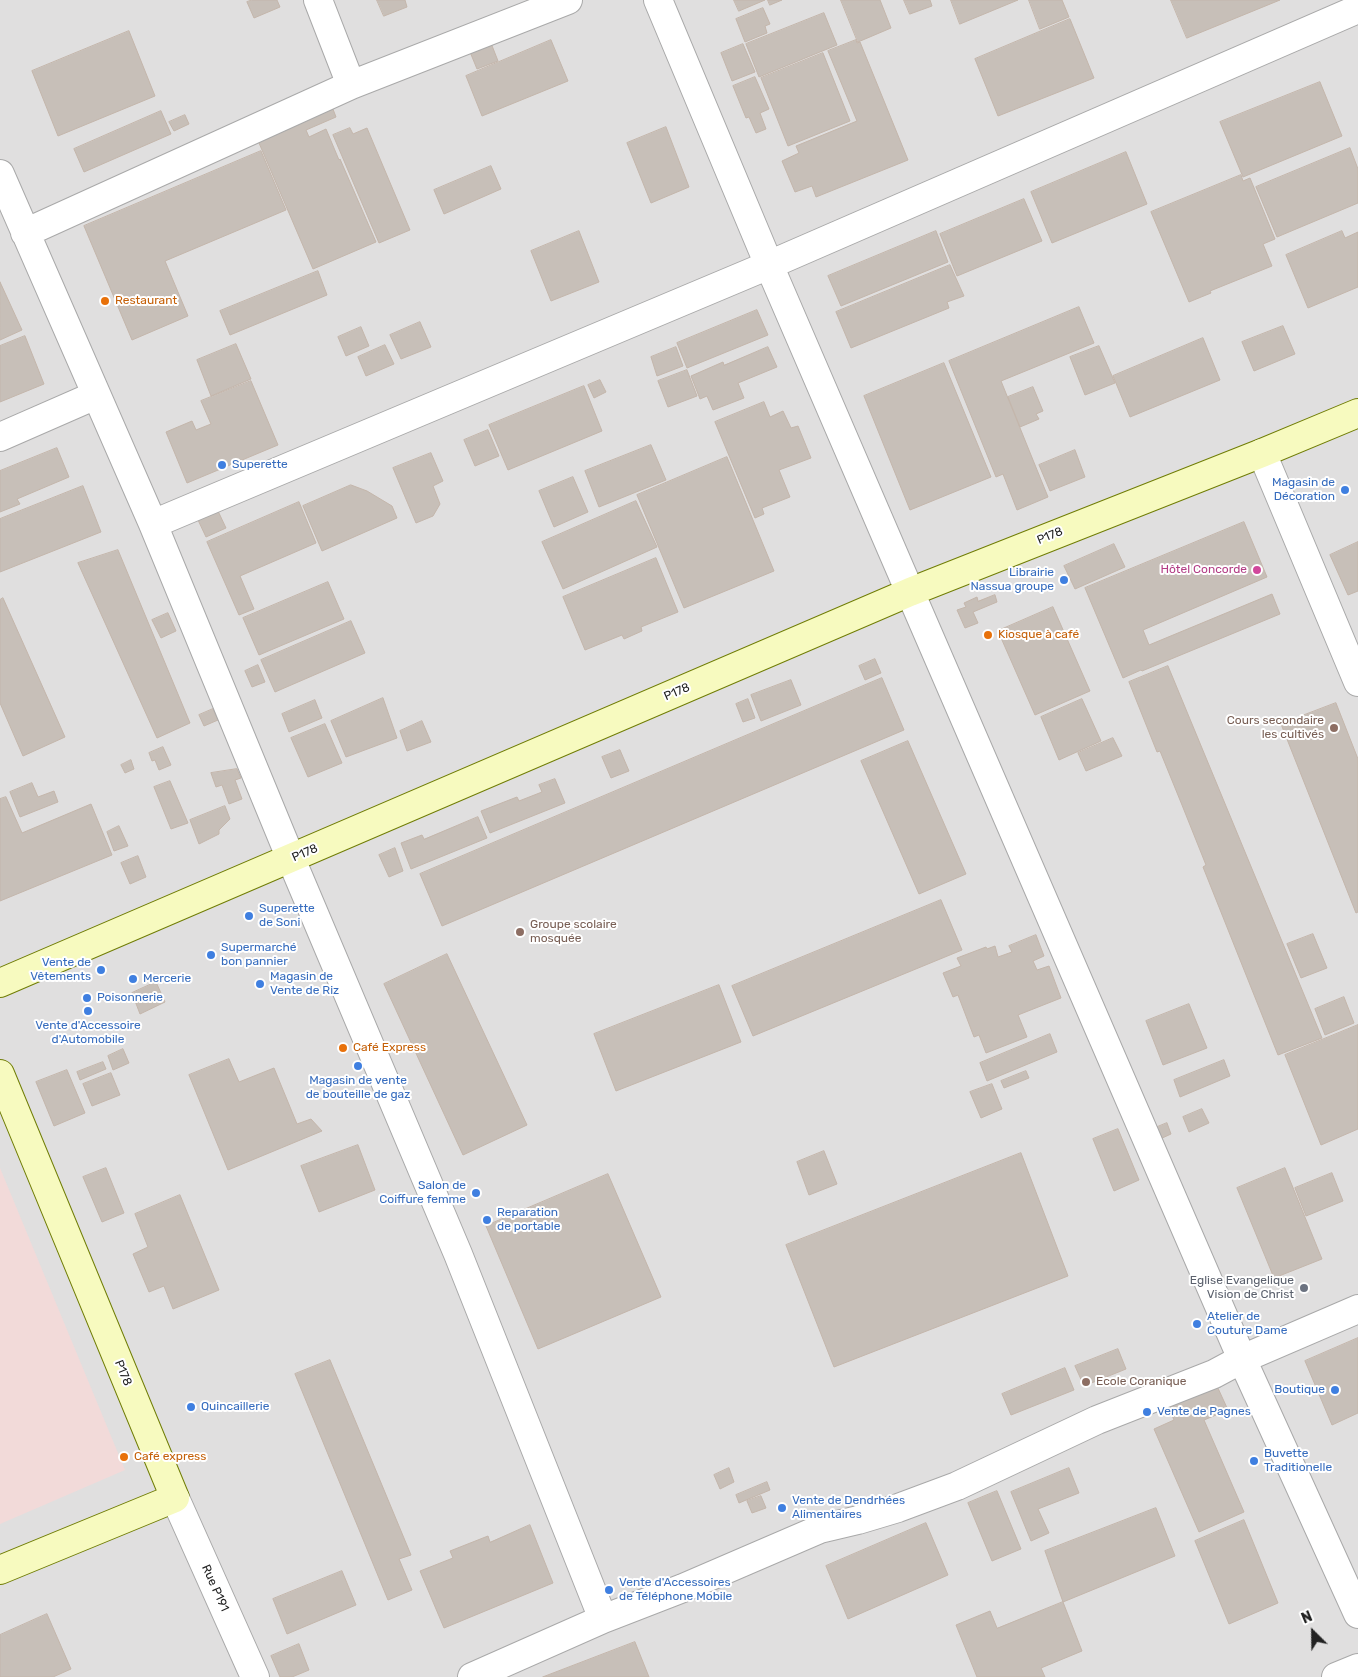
<!DOCTYPE html>
<html>
<head>
<meta charset="utf-8">
<style>
  body { margin:0 }
  #map { position:relative; width:1358px; height:1677px; overflow:hidden; background:#f2efe9; font-family:Rubik,sans-serif }
  canvas { display:block }
  .north { position:absolute; left:1288px; top:1607px; width:50px; height:50px; -webkit-text-stroke:4px #fff; paint-order:stroke; rotate:337deg; font-size:14px; font-weight:700; line-height:20px; text-align:center; color:#222 }
  .north::after { content:''; display:block; margin:auto; width:18px; height:22px; background:#222; clip-path:polygon(50% 0,100% 100%,50% 72%,0 100%) }
</style>
</head>
<body>
<div id="map">
<canvas width="1358" height="1677"></canvas>
<div class="north">N</div>
</div>
<script>
const context = document.querySelector('canvas').getContext('2d');
context.lineJoin = 'round';
function fill(path, color) { context.fillStyle = color; context.fill(path, 'evenodd'); }
function strokePath(path, color, width, dash) { context.strokeStyle = color; context.lineWidth = width; context.lineCap = dash ? 'butt' : 'round'; context.setLineDash(dash || []); context.stroke(path); }
function label(font, color, halo, rows, align = 'center') {
  context.font = font + ' Rubik,sans-serif'; context.lineWidth = 4; context.setLineDash([]); context.textBaseline = 'middle'; context.strokeStyle = halo; context.fillStyle = color; for (const [text, x, y, turn = 0] of rows) {
    context.save(); context.translate(x, y); context.rotate((+turn || 0) * Math.PI / 180); context.textAlign = isNaN(turn) ? turn : align; if (halo) context.strokeText(text, 0, 0); context.fillText(text, 0, 0); context.restore();
  }
}
fill(new Path2D(`
  M0,0H1358V1677H0Z`), '#e0dfdf');
fill(new Path2D(`
  M0,1168L125,1470L0,1524Z`), '#f2dad9');
const building = new Path2D(`
  M252,0H277L280,7L254,18L247,2Z
  M377,0H405L407,7L384,16Z
  M734,0H765L739,11Z
  M768,0H782L770,5Z
  M841,0H880L891,28L858,42Z
  M904,0H930L932,6L910,14Z
  M951,0H1018L960,24Z
  M1029,0H1062L1069,17L1040,29Z
  M1171,0H1280L1187,38Z
  M763,8L770,24L765,26L767,33L745,42L736,19Z
  M824,13L837,45L759,77L746,44Z
  M1070,19L1094,78L998,116L975,59Z
  M129,31L155,96L58,136L32,71Z
  M489,38L498,61L477,69L468,47Z
  M551,40L568,81L482,116L466,76Z
  M856,40L857,43L860,42L908,160L816,197L812,186L795,192L782,161L799,153L796,146L857,121L828,51Z
  M743,44L755,72L732,81L721,53Z
  M823,53L850,121L788,146L761,78Z
  M755,77L769,109L760,113L766,129L756,133L749,117L746,118L733,86Z
  M1320,82L1342,136L1243,177L1220,122Z
  M331,104L336,117L306,130L309,137L326,129L339,160L340,159L376,242L313,269L256,136Z
  M161,111L171,134L84,172L74,149Z
  M185,115L189,124L174,131L169,122Z
  M666,127L689,187L651,203L627,143Z
  M350,128L353,134L367,128L410,230L379,243L333,135Z
  M1350,148L1358,169V203L1277,237L1256,187Z
  M261,151L286,210L165,261L188,316L132,340L84,226Z
  M1126,152L1147,204L1052,243L1031,192Z
  M491,166L501,189L444,214L434,190Z
  M1241,175L1243,181L1250,178L1275,239L1263,244L1272,266L1210,291L1211,293L1189,302L1151,212Z
  M1024,199L1042,241L957,276L940,234Z
  M579,231L599,282L551,301L531,251Z
  M936,231L948,262L841,306L828,276Z
  M1342,231L1345,238L1358,232V287L1308,308L1286,255Z
  M950,265L964,296L947,302L949,308L851,348L836,312Z
  M318,271L327,295L230,335L220,311Z
  M0,282L22,330L0,340Z
  M1079,307L1094,343L1001,381L1048,497L1017,510L1003,474L996,477L949,361Z
  M757,310L768,335L687,368L677,343Z
  M420,322L431,347L401,359L390,335Z
  M1283,326L1295,354L1254,371L1242,342Z
  M361,327L369,346L346,356L338,337Z
  M25,336L44,384L0,402V346Z
  M1203,338L1220,380L1130,417L1113,376Z
  M236,344L251,379L211,396L197,360Z
  M385,345L394,364L366,376L358,357Z
  M1099,346L1115,383L1085,395L1070,357Z
  M676,347L683,366L657,376L651,357Z
  M768,347L777,367L738,383L744,398L713,410L707,396L700,399L691,376L723,362L724,365Z
  M944,363L991,477L910,510L864,396Z
  M687,370L697,396L668,407L658,381Z
  M600,380L606,392L594,398L588,385Z
  M251,381L278,445L187,483L166,432L192,421L196,430L211,424L201,401Z
  M584,386L602,431L508,470L489,425Z
  M1033,387L1043,411L1036,414L1039,419L1020,427L1008,397Z
  M764,402L770,417L783,411L791,428L798,426L811,458L779,470L790,497L762,508L764,514L755,518L715,422Z
  M488,430L499,456L475,466L464,440Z
  M651,445L666,480L599,507L585,471Z
  M57,448L69,477L17,499L20,504L0,512V471Z
  M1075,450L1085,477L1050,491L1039,465Z
  M431,453L443,481L433,486L440,504L433,516L416,523L393,468Z
  M727,457L774,571L684,608L637,495Z
  M573,477L588,512L554,527L539,491Z
  M351,485L367,491L392,506L397,518L322,551L303,506Z
  M83,486L101,532L0,572V519Z
  M636,501L657,547L563,589L542,542Z
  M299,502L316,543L240,576L254,609L239,615L207,542Z
  M218,511L226,528L206,537L198,520Z
  M1244,522L1267,577L1143,630L1149,645L1272,594L1280,614L1142,671L1141,670L1123,678L1085,588Z
  M1358,542V591L1348,595L1330,555Z
  M1114,544L1125,567L1075,589L1064,566Z
  M118,550L190,723L157,738L78,563Z
  M656,558L678,612L641,627L642,631L624,639L622,635L585,650L563,597Z
  M328,582L344,619L259,655L243,618Z
  M995,595L997,602L973,612L978,623L965,628L957,610L966,607L964,603L977,597L978,601Z
  M3,598L65,737L23,756L0,703V600Z
  M1053,607L1090,691L1035,715L998,631Z
  M168,613L176,631L161,638L152,620Z
  M351,621L365,653L275,692L261,660Z
  M875,659L881,673L865,680L859,666Z
  M258,665L265,682L252,687L245,671Z
  M1168,666L1322,1038L1278,1055L1203,867L1206,865L1182,805L1160,751L1157,752L1129,682Z
  M882,678L904,730L442,926L420,874Z
  M791,680L801,705L761,721L751,695Z
  M383,698L397,738L346,757L331,721Z
  M748,699L755,718L743,722L736,704Z
  M1082,699L1101,741L1059,760L1041,717Z
  M315,700L322,718L289,732L282,714Z
  M1336,703L1358,759V912L1356,913L1281,724Z
  M213,709L218,720L204,726L199,715Z
  M422,721L431,742L407,751L400,731Z
  M325,724L342,763L308,777L291,738Z
  M1113,738L1122,756L1086,771L1078,753Z
  M908,741L966,874L919,894L861,761Z
  M163,747L171,765L159,770L155,760L152,761L149,753Z
  M620,750L629,771L611,778L602,757Z
  M131,760L134,769L125,773L121,765Z
  M237,769L241,778L235,780L242,799L229,804L222,785L216,787L211,773Z
  M555,779L565,803L490,833L481,811L517,797L519,801L542,792L539,785Z
  M170,781L188,823L171,829L154,787Z
  M32,783L38,797L54,791L58,802L20,817L10,792Z
  M6,797L22,833L91,804L112,855L0,901V799Z
  M225,806L230,819L219,830V834L199,844L190,820Z
  M478,817L487,838L411,869L401,843L422,835L424,839Z
  M119,826L128,846L114,851L107,832Z
  M395,848L403,871L389,877L379,855Z
  M138,856L146,877L130,884L121,863Z
  M941,900L962,950L753,1036L732,986Z
  M1313,934L1327,968L1301,978L1287,944Z
  M1036,935L1044,956L1033,961L1037,970L1049,966L1061,998L1018,1015L1027,1037L986,1053L979,1035L974,1037L958,995L953,997L943,973L961,966L957,958L986,947L987,949L995,946L998,957L1012,952L1009,946Z
  M447,954L527,1125L463,1155L384,984Z
  M156,982L165,1002L140,1014L132,993Z
  M719,985L741,1042L616,1091L594,1034Z
  M1344,997L1354,1023L1325,1035L1315,1009Z
  M1189,1004L1207,1048L1163,1065L1146,1021Z
  M1358,1025V1129L1321,1145L1285,1055Z
  M1050,1034L1057,1052L987,1081L980,1063Z
  M123,1049L129,1063L113,1070L108,1056Z
  M229,1059L239,1082L274,1068L297,1124L311,1119L322,1131L228,1170L189,1075Z
  M1224,1060L1230,1076L1180,1097L1174,1080Z
  M103,1062L106,1069L80,1080L77,1072Z
  M67,1070L85,1113L54,1126L36,1082Z
  M1026,1071L1029,1078L1004,1088L1001,1081Z
  M111,1073L120,1095L92,1106L83,1084Z
  M992,1084L1002,1109L981,1118L970,1092Z
  M1202,1109L1209,1123L1189,1132L1183,1117Z
  M1167,1123L1171,1134L1160,1139L1155,1128Z
  M1118,1129L1139,1180L1114,1191L1093,1139Z
  M358,1145L375,1190L319,1212L301,1166Z
  M824,1151L837,1184L809,1195L797,1162Z
  M1021,1153L1068,1276L834,1367L786,1245Z
  M106,1168L124,1213L102,1222L83,1177Z
  M1285,1168L1322,1259L1274,1278L1237,1188Z
  M1332,1173L1343,1201L1306,1216L1295,1188Z
  M608,1174L661,1297L538,1349L486,1226Z
  M180,1195L219,1290L173,1309L164,1286L149,1292L133,1254L148,1247L135,1214Z
  M1358,1338V1413L1332,1425L1305,1361Z
  M1118,1349L1126,1369L1084,1386L1075,1366Z
  M330,1360L411,1555L399,1559L412,1590L388,1600L295,1374Z
  M1065,1368L1074,1390L1011,1415L1002,1394Z
  M1217,1386L1228,1410L1204,1420L1244,1512L1199,1532L1154,1429L1174,1420L1169,1408Z
  M729,1468L734,1482L720,1489L714,1475Z
  M1069,1468L1079,1493L1038,1509L1049,1533L1031,1541L1011,1492Z
  M767,1482L770,1490L739,1503L736,1495Z
  M997,1491L1021,1549L992,1561L968,1503Z
  M761,1496L766,1508L752,1513L747,1501Z
  M1156,1508L1175,1556L1063,1602L1045,1551Z
  M1244,1520L1278,1603L1229,1624L1195,1541Z
  M926,1523L948,1575L848,1619L826,1566Z
  M530,1525L553,1583L444,1628L420,1571L453,1558L450,1551L488,1536L490,1542Z
  M342,1571L356,1605L287,1634L273,1599Z
  M1063,1602L1082,1651L1041,1668L1045,1677H977L956,1625L990,1611L997,1628Z
  M47,1614L71,1669L53,1677H0V1635Z
  M635,1642L649,1677H543Z
  M299,1644L309,1670L292,1677H280L271,1656Z`);
fill(building, '#c7bfb8');
strokePath(building, '#c4b6ab', 1);
const street = new Path2D(`
  M318,0L351,85
  M658,0L769,265L910,592L1242,1359L1358,1614
  M0,174L153,524L291,859L458,1254L603,1619
  M25,233L351,85L568,0
  M0,437L96,395
  M1262,453L1358,682
  M153,524L769,265L1358,9
  M175,1498L255,1677
  M472,1677L603,1619L683,1588L820,1529L858,1520L898,1508L957,1486L1097,1420L1214,1374L1242,1359L1358,1309
  M1336,1677L1358,1668`);
const secondary = new Path2D(`
  M0,983L910,592L1262,453L1358,413
  M0,1074L175,1498L0,1570`);
strokePath(street, '#a9a9a9', 30);
strokePath(secondary, '#707d05', 30);
strokePath(street, '#fff', 28);
strokePath(secondary, '#f7fabf', 28);
for (const [x, y, r, color] of [
  [105,301,5,"#e8710a"],
  [222,465,5,"#3f7fe0"],
  [1345,490,5,"#3f7fe0"],
  [1257,570,5,"#d1479c"],
  [1064,580,5,"#3f7fe0"],
  [988,635,5,"#e8710a"],
  [1334,728,5,"#8d6e63"],
  [249,916,5,"#3f7fe0"],
  [520,932,5,"#8d6e63"],
  [211,955,5,"#3f7fe0"],
  [101,970,5,"#3f7fe0"],
  [133,979,5,"#3f7fe0"],
  [260,984,5,"#3f7fe0"],
  [87,998,5,"#3f7fe0"],
  [88,1011,5,"#3f7fe0"],
  [343,1048,5,"#e8710a"],
  [358,1066,5,"#3f7fe0"],
  [476,1193,5,"#3f7fe0"],
  [487,1220,5,"#3f7fe0"],
  [1304,1288,5,"#6b7280"],
  [1197,1324,5,"#3f7fe0"],
  [1086,1382,5,"#8d6e63"],
  [1335,1390,5,"#3f7fe0"],
  [191,1407,5,"#3f7fe0"],
  [1147,1412,5,"#3f7fe0"],
  [124,1457,5,"#e8710a"],
  [1254,1461,5,"#3f7fe0"],
  [782,1508,5,"#3f7fe0"],
  [609,1590,5,"#3f7fe0"]
]) { const dot = new Path2D(); dot.arc(x, y, r, 0, 2 * Math.PI); context.fillStyle = color; context.fill(dot); strokePath(dot, '#fff', 2); }
label('12px', '#c56008', '#fff', [
  ["Restaurant",115,301],
  ["Kiosque à café",998,635],
  ["Café Express",353,1048],
  ["Café express",134,1457]
], 'left');
label('12px', '#366cbe', '#fff', [
  ["Superette",232,465],
  ["Magasin de",1335,483,"right"],
  ["Décoration",1335,497,"right"],
  ["Librairie",1054,573,"right"],
  ["Nassua groupe",1054,587,"right"],
  ["Superette",259,909],
  ["de Soni",259,923],
  ["Supermarché",221,948],
  ["bon pannier",221,962],
  ["Vente de",91,963,"right"],
  ["Vêtements",91,977,"right"],
  ["Magasin de",270,977],
  ["Vente de Riz",270,991],
  ["Mercerie",143,979],
  ["Poisonnerie",97,998],
  ["Vente d'Accessoire",88,1026,"center"],
  ["d'Automobile",88,1040,"center"],
  ["Magasin de vente",358,1081,"center"],
  ["de bouteille de gaz",358,1095,"center"],
  ["Salon de",466,1186,"right"],
  ["Coiffure femme",466,1200,"right"],
  ["Reparation",497,1213],
  ["de portable",497,1227],
  ["Atelier de",1207,1317],
  ["Couture Dame",1207,1331],
  ["Boutique",1325,1390,"right"],
  ["Quincaillerie",201,1407],
  ["Vente de Pagnes",1157,1412],
  ["Buvette",1264,1454],
  ["Traditionelle",1264,1468],
  ["Vente de Dendrhées",792,1501],
  ["Alimentaires",792,1515],
  ["Vente d'Accessoires",619,1583],
  ["de Téléphone Mobile",619,1597]
], 'left');
label('12px', '#222', '#fff', [
  ["P178",1050,536,-22],
  ["P178",677,692,-23],
  ["P178",305,853,-23],
  ["P178",123,1373,68],
  ["Rue P191",215,1588,66]
]);
label('12px', '#b23c85', '#fff', [
  ["Hôtel Concorde",1247,570]
], 'right');
label('12px', '#785e54', '#fff', [
  ["Cours secondaire",1324,721,"right"],
  ["les cultivés",1324,735,"right"],
  ["Groupe scolaire",530,925],
  ["mosquée",530,939],
  ["Ecole Coranique",1096,1382]
], 'left');
label('12px', '#5b616d', '#fff', [
  ["Eglise Evangelique",1294,1281],
  ["Vision de Christ",1294,1295]
], 'right');
</script>
</body>
</html>
